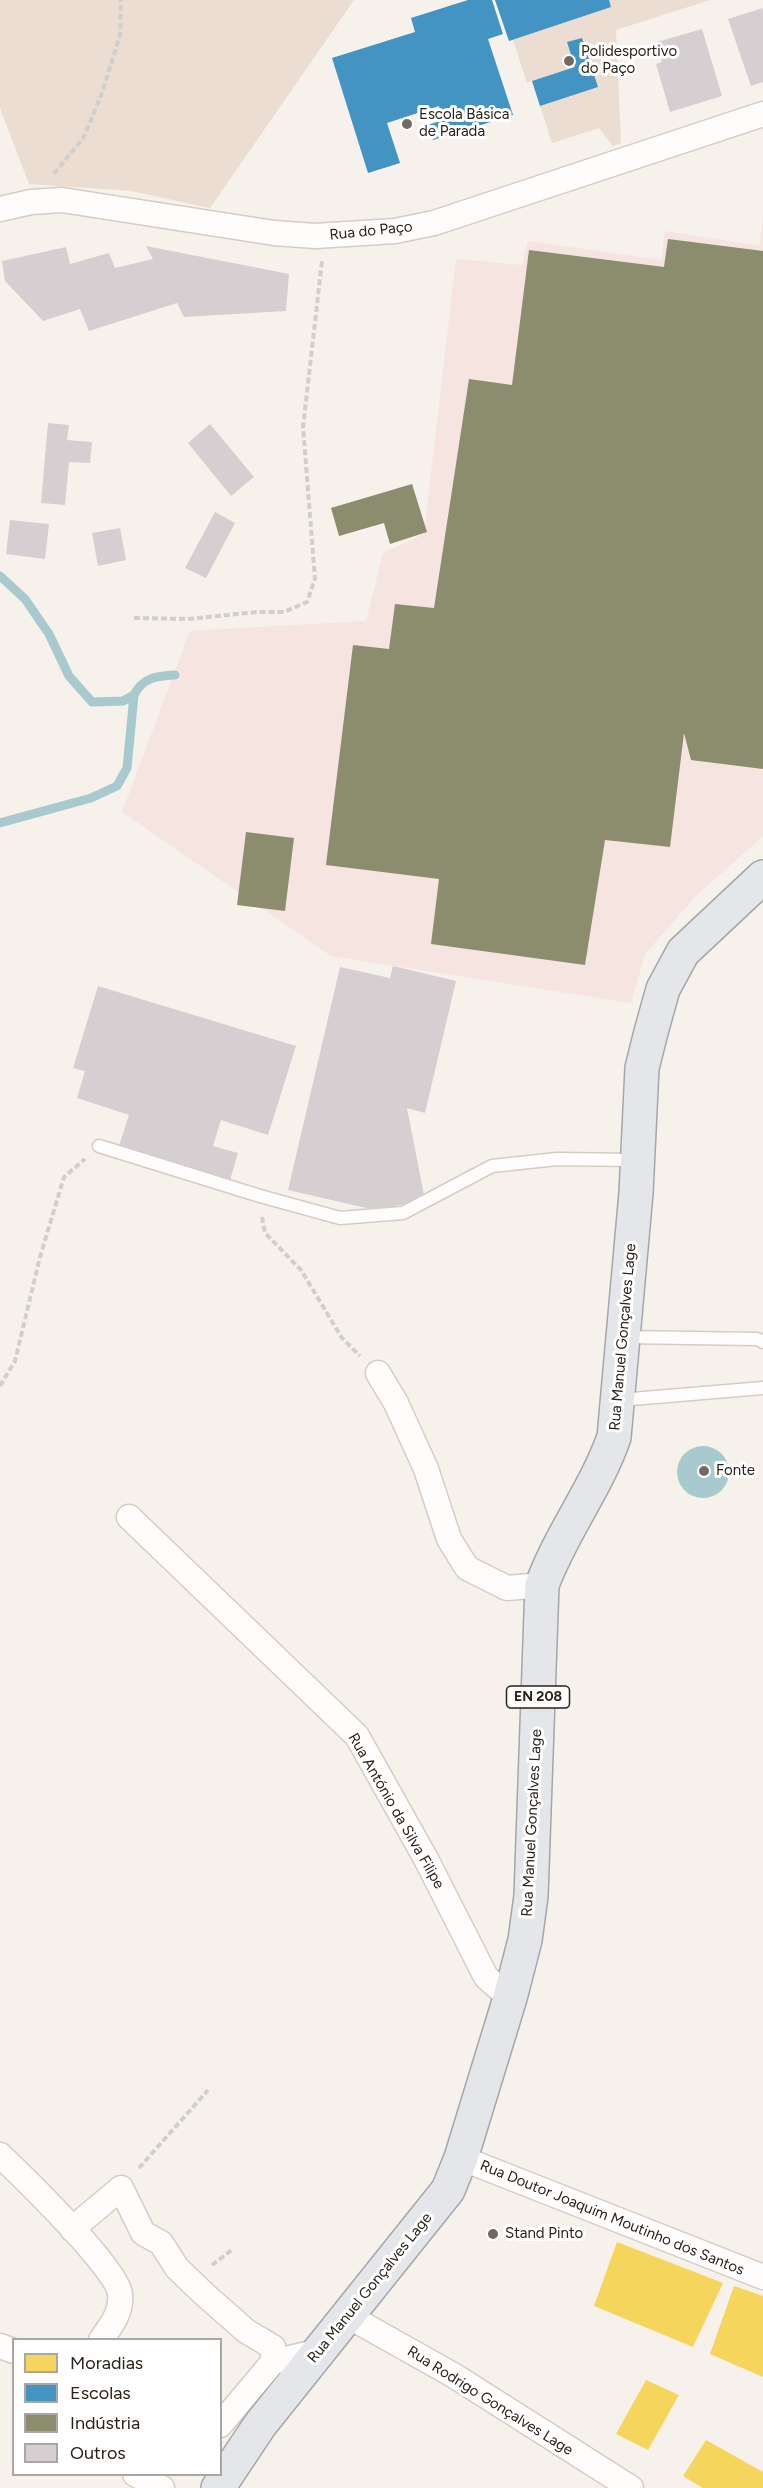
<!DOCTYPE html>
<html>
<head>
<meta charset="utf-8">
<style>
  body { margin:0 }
  #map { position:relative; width:763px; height:2488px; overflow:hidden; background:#f6f1eb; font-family:Figtree,sans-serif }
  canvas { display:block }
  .legend { position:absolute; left:12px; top:2338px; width:210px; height:138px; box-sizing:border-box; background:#fff; border:2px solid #aaa6a3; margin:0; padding:8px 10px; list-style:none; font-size:18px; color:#2a2118 }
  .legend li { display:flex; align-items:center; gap:12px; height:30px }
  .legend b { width:30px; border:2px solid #aaa6a3 }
</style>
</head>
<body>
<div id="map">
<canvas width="763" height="2488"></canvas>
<ul class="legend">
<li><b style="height:16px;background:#f6d55c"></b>Moradias</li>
<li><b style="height:16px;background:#4393c3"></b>Escolas</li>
<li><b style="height:16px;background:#8c8c6e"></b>Indústria</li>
<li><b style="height:16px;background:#d6cfd2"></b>Outros</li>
</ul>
</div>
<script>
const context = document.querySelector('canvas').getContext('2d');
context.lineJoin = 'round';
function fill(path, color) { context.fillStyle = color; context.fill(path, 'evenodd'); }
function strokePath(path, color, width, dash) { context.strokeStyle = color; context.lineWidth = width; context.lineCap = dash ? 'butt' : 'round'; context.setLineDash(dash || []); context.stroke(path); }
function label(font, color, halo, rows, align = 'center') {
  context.font = font + ' Figtree,sans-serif'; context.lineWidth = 6; context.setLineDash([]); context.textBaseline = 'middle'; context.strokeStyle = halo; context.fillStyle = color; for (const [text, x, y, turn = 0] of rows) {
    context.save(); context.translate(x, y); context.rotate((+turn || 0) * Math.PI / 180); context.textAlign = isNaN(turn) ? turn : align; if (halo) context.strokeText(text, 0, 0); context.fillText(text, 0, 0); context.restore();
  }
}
fill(new Path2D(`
  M763,214V836L696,896L645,954L631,1003L331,956L122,812L190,631L366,621L383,553L424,534L456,259L522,265L528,241L661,260L665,231L760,246Z`), '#f5e4e0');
fill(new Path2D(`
  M0,0H354L210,208L131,191L29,184L0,108Z
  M495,0H710L616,30L621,143L613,146L599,128L552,143L532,81L527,83L513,40L509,41Z`), '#ebddd1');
fill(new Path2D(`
  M677 1472a26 26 0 1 1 52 0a26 26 0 1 1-52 0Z`), '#a8cacf');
fill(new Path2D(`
  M617,2242L723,2283L693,2347L594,2306Z
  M734,2286L763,2296V2377L710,2354Z
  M646,2380L679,2395L648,2450L616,2434Z
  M706,2440L763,2472V2488H703L683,2476Z`), '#f6d55c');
fill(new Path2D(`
  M468,0H492L503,34L488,39L513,115L433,140L428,125L443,120L439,106L387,123L400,163L368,173L332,58L415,32L411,18Z
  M495,0H609L611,7L509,41Z
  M582,38L598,87L540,106L532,81L575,67L567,42Z`), '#4393c3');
fill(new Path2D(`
  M668,239L763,251V769L691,760L684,733L670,847L605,840L585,965L431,944L439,879L326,865L353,645L389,649L395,604L434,608L469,379L512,385L529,250L664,267Z
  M412,484L427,532L390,544L384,523L339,536L331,508Z
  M246,832L294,838L285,911L237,905Z`), '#8c8c6e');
strokePath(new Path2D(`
  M0,576L25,599L49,634L69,676L92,702L123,701L134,695
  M0,823L91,798L117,786L127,768L134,695C143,677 157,676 175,675`), '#a8cacf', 9);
fill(new Path2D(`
  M763,8V82L751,86L728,19Z
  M702,29L722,96L670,112L656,64L662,62L657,42Z
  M146,246L289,274L286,311L184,317L177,303L89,331L80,309L43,321L5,281L2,261L66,247L70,264L109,253L115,268L153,259Z
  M48,423L69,425L67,440L92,442L90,463L69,462L65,505L41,503Z
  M210,424L254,477L231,496L188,443Z
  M215,512L235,523L206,578L185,568Z
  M10,520L49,524L45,559L6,554Z
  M120,528L126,560L98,566L92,533Z
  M393,966L456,981L425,1113L407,1108L425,1200L375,1210L288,1190L340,967L390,978Z
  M98,986L296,1046L268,1135L221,1120L213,1146L238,1153L230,1180L119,1146L129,1115L77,1098L85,1071L73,1068Z`), '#d6cfd2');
const lane = new Path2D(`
  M99,1146L260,1196L340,1218L403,1213L492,1166L557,1159L635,1160
  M624,1337L757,1339L763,1342
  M620,1400L763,1388`);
const street = new Path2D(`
  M0,209L31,202L62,200L274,233L315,236L395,231L434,223L763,114
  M378,1373L396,1403L426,1469L449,1539L467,1568L507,1588L542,1585
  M129,1517L357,1736L426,1859L486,1977L510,1998
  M0,2155C22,2176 118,2269 120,2294C122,2313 111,2325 101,2340
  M461,2158L763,2277
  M72,2229L121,2188L143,2233L161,2243L177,2268L203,2293L246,2331L273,2347V2362
  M348,2316L453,2375L631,2488
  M0,2346L14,2351
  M220,2425L273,2362L320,2351
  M135,2474L162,2488`);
const primary = new Path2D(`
  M218,2488L260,2425L448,2190L461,2158L510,1998L525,1940L531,1896L542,1585C561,1533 596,1489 614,1437L636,1193L642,1068L651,1032L663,989L683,952L763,877`);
strokePath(lane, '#d4cdc6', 15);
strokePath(street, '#d4cdc6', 27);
strokePath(primary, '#a5a6ab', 36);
strokePath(new Path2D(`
  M54,174L84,137L103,90L120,35L121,0
  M134,618L188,619L257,612H284L307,602L315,579L303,427L322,261
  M262,1217L265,1233L301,1270L342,1338L360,1356
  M0,1386L15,1361L40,1257L64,1177L85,1159
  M139,2168L208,2090
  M212,2265L233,2249`), '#d1cfcc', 4, [6, 3]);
strokePath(lane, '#fefdfc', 12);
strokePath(street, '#fefdfc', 24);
strokePath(primary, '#e4e6ea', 33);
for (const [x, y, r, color] of [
  [569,61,6,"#716a62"],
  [407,124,6,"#716a62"],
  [704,1471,6,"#716a62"],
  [493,2234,6,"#716a62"]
]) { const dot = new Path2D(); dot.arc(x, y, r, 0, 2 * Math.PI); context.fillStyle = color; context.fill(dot); strokePath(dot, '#fff', 2); }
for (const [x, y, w] of [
  [538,1697,63]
]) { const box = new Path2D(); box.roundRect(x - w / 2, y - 11, w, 22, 4.5); context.fillStyle = '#fff'; context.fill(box); strokePath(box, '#2a2118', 1.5); }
label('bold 14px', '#2a2118', null, [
  ["EN 208",538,1697]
]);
label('15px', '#2a2118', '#fff', [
  ["Polidesportivo",581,52],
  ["do Paço",581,69],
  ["Escola Básica",419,115],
  ["de Parada",419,132],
  ["Fonte",716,1471],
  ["Stand Pinto",505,2234]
], 'left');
label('15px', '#2a2118', '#fff', [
  ["Rua do Paço",371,231,-6],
  ["Rua Manuel Gonçalves Lage",623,1337,-85],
  ["Rua António da Silva Filipe",396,1811,60],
  ["Rua Manuel Gonçalves Lage",532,1823,-87],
  ["Rua Doutor Joaquim Moutinho dos Santos",612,2218,22],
  ["Rua Manuel Gonçalves Lage",370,2288,-51],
  ["Rua Rodrigo Gonçalves Lage",490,2401,32]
]);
</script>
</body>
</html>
